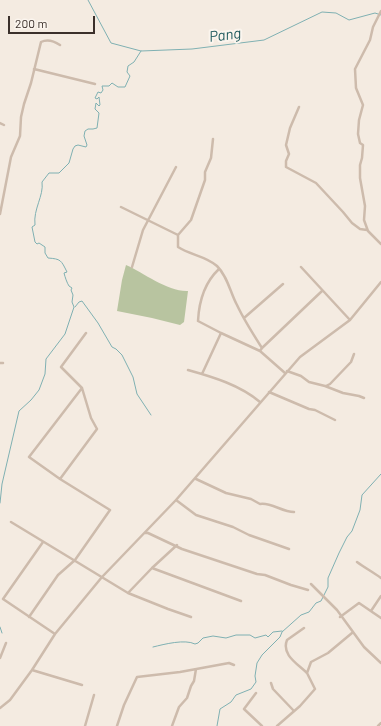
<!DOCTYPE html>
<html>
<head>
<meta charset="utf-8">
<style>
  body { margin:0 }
  #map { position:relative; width:381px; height:726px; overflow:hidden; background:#f4ebe1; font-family:Barlow,sans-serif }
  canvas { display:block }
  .scale { position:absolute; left:8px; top:16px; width:87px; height:18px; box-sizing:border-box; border:2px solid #3b302b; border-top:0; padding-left:5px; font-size:12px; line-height:14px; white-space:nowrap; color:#3b302b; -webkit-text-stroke:3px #fbf5ee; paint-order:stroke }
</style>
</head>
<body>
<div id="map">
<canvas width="381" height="726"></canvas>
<div class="scale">200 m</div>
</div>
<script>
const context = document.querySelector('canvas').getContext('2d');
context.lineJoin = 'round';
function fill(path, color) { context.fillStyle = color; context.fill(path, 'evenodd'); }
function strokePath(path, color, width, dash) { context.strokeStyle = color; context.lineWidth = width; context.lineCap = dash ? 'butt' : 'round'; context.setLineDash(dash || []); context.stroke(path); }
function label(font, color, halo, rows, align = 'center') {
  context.font = font + ' Barlow,sans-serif'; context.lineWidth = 4; context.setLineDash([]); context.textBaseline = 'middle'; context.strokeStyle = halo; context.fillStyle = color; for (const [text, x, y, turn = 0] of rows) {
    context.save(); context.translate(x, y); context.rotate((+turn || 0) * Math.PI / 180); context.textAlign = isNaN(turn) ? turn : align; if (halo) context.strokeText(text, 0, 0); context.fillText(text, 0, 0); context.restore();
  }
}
fill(new Path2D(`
  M126,265C144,273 168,292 188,291L184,322L180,325L152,318L117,311L122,280Z`), '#b8c4a0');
strokePath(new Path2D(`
  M88,0L111,43L141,51L192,49L264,40L322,12L336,13L349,20L375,13L381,15
  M75,307L79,302L82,301L98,323L112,347L116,349L122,355L133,377L137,394L151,415
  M0,503L2,484L19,411L31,400L39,390L45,374L46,359L65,334L74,307L72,302L73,295L71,290L72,288L69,286C67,283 65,277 64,273L67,272C61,260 61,259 48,258L45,253V247L39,243L37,244L35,242L32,227L35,225C33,209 44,196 42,182L49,173H59L69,163L73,149L75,146L78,145L86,147L87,145L84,136L85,131L88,129H93L97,128L99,113L95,109L96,103L99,106L100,105L99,97L97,99L95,98L98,92L101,93L103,90L102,86H109L112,83L118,87H125L130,76L127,72L128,66L134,62L141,51
  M0,627L2,633
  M153,647C165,644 185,639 195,644L198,643L203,638L213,636L226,638L236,635H250L255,638L266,635L268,637L273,632L282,631
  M217,726L220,709L231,702L236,695L251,689L256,682L255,676L257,663L262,655L280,637L282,632L301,615L309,612L316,603L321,601L328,587V578L339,553L347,537L352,531L360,510L362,495L381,474`), '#7fb0b2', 1);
strokePath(new Path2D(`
  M381,11L373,27L370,40L355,69L356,88L363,105L359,120L358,134L360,143L363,145L362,158L360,165V178L365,206L364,220L368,231L381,244
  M34,69L95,84
  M299,107L290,128L286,145L289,154L286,161V167L316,183L343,212L352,223L360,229L367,230
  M0,123L4,125
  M213,139L211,158L205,172V180L191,220L178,235V247C190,255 206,256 217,266C228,277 230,292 237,305C244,320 253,334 262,348L260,351
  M121,207L178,235
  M0,214L11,157L20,136L21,117L24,104L31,83L40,46L41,42C47,39 54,41 60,45
  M132,267L143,230L176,167
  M301,267L350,320
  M219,269C204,283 199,301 198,321L221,333L260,351L285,373
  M244,318L283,284
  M262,348L322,291
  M0,363H3
  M188,370C213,377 240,385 260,402
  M287,371L301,376L309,382L325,386L343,393L359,396L364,398
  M202,374L221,333
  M326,386L330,384L351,362L354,354
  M269,392L309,409L315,410L335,420
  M60,479L97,429L91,418L82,388L61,367L86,333
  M196,479L226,493L251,499L260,504C271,502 282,512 294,512
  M176,500L196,515L233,527L249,535L289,549
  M11,522L128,593L168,609L191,617
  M145,533H148L182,549L257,574L265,575L291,585L308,590
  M43,542L3,599L55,634
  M357,562C365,568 373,572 381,578
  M152,568L241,601
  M311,584L337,610L364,647L381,663
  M128,593L152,568L177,545
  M371,611L381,596
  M29,617L58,575L75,560L110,510L60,479L29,457L82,388
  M340,617L359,603L381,618
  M304,628L287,640C281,655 298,664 307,673
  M0,658L6,643
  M32,670L82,685
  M271,683L273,689L294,711
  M256,693L244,709L262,726
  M0,708L10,700L32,670L55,634L102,577L176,500L300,357L350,320L381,282
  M85,726L94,695
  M117,726L124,705L137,677L180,672L229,663L234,665
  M172,726L179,707L187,698L191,686L194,681L196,669
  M277,726L300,706L315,689L307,673L311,662L328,653L352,633
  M378,726L381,723`), '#cdbbac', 2.5);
label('italic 15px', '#1f5a5e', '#fbf5ee', [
  ["Pang",225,35,-7]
]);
</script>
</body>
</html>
